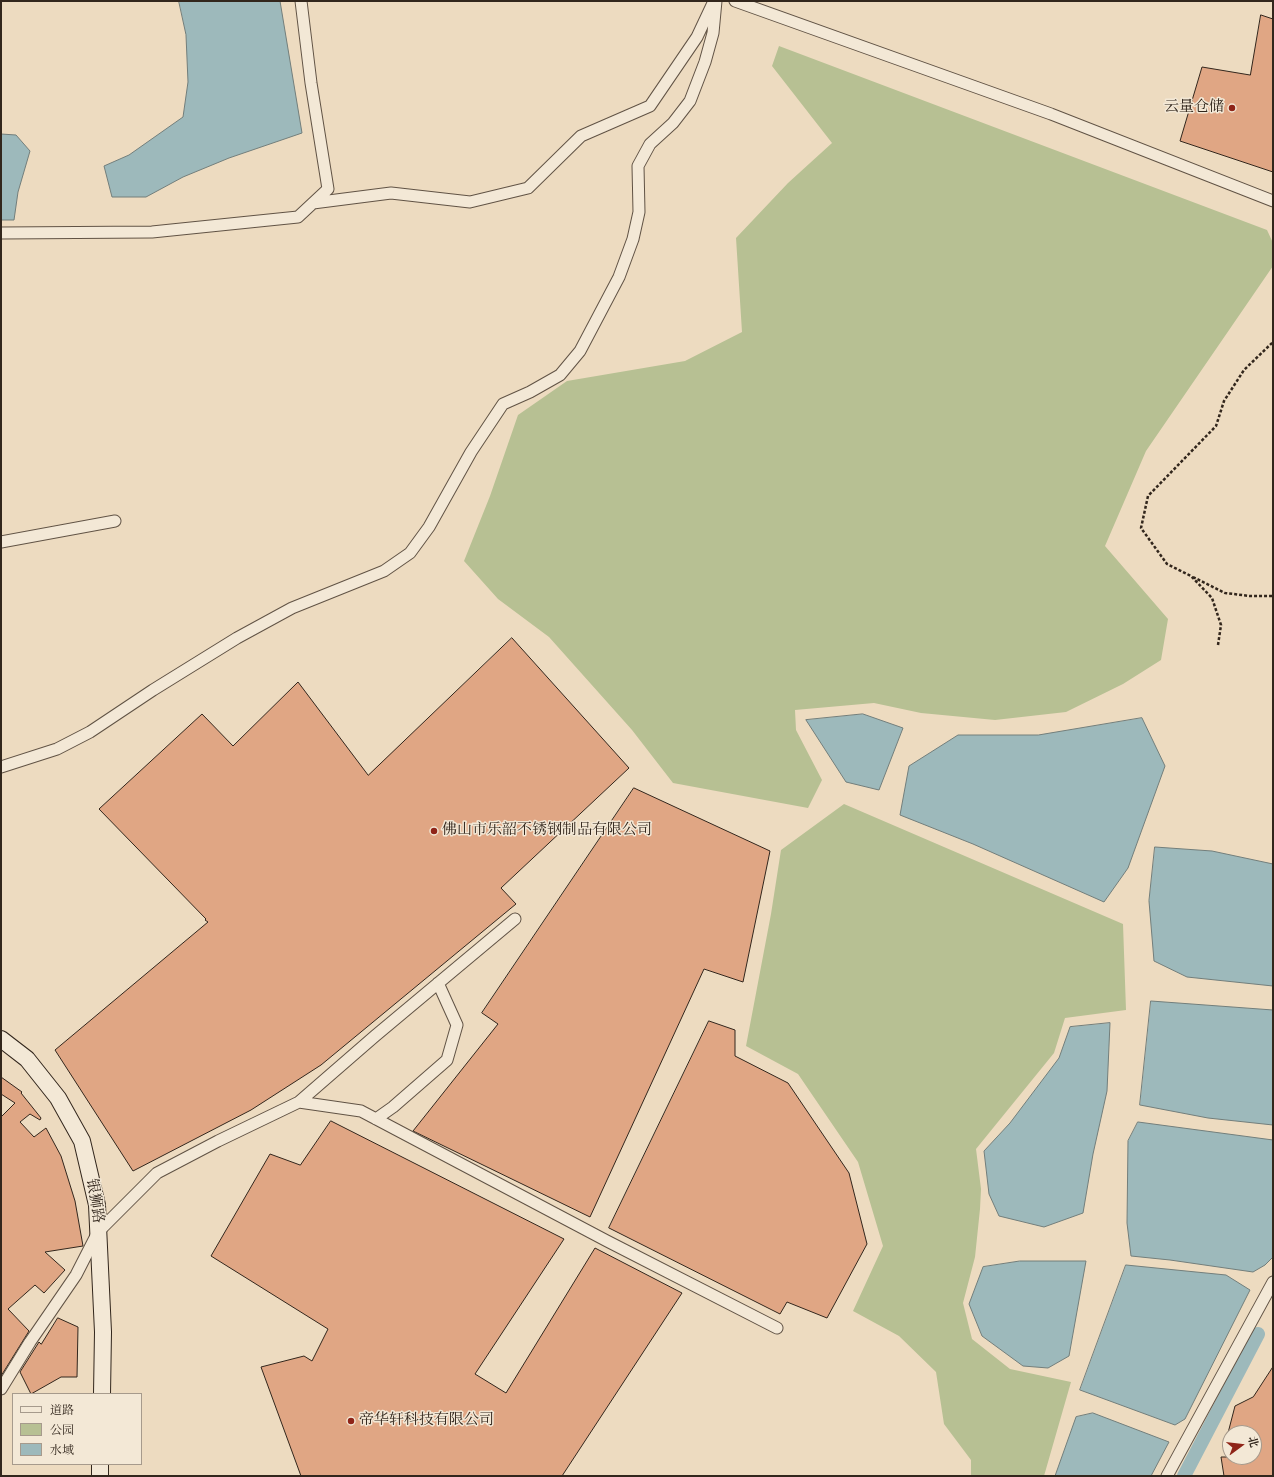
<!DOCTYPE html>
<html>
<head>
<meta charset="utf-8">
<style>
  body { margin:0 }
  #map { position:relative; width:1274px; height:1477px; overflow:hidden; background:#eddbc0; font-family:"IM FELL Double Pica","Noto Serif SC",serif }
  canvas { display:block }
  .frame { position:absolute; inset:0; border:2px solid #32261c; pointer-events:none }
  .legend { position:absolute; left:12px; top:1393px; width:130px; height:72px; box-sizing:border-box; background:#f3e8d6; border:1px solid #a69a8c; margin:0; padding:5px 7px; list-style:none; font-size:12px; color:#32261c }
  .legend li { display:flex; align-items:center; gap:8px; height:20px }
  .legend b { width:20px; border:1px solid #a69a8c }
  .north { position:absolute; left:1222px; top:1425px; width:40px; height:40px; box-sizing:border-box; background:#f3e8d6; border:1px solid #a69a8c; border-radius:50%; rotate:75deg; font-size:11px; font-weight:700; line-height:16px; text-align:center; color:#32261c }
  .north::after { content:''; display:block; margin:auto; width:14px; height:18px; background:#8f2418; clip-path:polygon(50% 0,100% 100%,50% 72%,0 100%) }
</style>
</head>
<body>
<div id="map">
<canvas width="1274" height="1477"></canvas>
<div class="frame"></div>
<ul class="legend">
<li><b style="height:5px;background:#f3e8d6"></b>道路</li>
<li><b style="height:11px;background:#b7c093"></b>公园</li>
<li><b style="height:11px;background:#9db9bb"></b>水域</li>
</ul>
<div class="north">北</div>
</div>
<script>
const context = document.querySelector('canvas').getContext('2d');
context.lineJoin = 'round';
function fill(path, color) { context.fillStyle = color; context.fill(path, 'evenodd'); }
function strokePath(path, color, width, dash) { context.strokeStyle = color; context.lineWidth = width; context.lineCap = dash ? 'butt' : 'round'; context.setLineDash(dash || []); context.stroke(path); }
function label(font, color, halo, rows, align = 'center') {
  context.font = font + ' "IM FELL Double Pica","Noto Serif SC",serif'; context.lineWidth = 3; context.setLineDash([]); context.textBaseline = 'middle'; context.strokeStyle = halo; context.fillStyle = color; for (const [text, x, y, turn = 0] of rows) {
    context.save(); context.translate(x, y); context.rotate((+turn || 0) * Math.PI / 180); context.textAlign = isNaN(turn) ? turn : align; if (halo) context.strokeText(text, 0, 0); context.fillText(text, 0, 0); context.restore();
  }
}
fill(new Path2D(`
  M779,46L1267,230L1273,243V266L1146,451L1105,546L1168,619L1161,660L1123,684L1066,712L995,720L921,713L874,703L795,710L796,730L822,780L808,808L673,783L632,730L549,637L498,599L464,561L490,496L518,415L567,381L685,361L742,332L736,238L788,183L832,143L772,66Z
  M844,804L1123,924L1126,1010L1065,1018L1054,1053L976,1149L981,1189L980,1209L975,1257L963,1303L972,1339L1010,1369L1071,1382L1044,1476H971V1460L944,1424L936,1372L899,1336L853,1311L883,1246L858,1162L798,1074L746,1046L771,914L781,850Z`), '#b7c093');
const water = new Path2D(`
  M179,1H280L302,133L229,158L183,177L146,197H112L104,166L129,155L183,117L188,82L186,35Z
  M1,134L16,135L30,151L18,192L14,220H1Z
  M863,714L903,728L879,790L846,782L806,720Z
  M1142,718L1165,766L1128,868L1104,902L973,844L900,815L909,766L958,735H1038Z
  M1155,847L1212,851L1273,864V986L1187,977L1154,961L1149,901Z
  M1151,1001L1273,1010V1125L1208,1118L1140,1105Z
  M1110,1023L1107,1091L1093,1154L1083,1213L1044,1227L999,1216L989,1194L984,1151L1010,1123L1059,1058L1070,1027Z
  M1138,1122L1273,1140V1257L1265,1265L1253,1272L1170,1260L1131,1256L1127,1223L1128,1141Z
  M1020,1261H1086L1069,1356L1048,1368L1023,1366L982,1336L969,1304L983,1267Z
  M1126,1265L1226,1275L1250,1290L1185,1419L1175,1425L1080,1390Z
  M1093,1413L1169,1442L1151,1476H1055L1076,1417Z`);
fill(water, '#9db9bb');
strokePath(water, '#727e7b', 1);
strokePath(new Path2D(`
  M1184,1476L1258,1334`), '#9db9bb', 14);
const building = new Path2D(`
  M1261,15L1273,19V172L1180,141L1202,67L1250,75Z
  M512,638L629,768L501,888L516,904L321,1065L251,1110L133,1171L55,1050L208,922L205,920L206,919L99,809L202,714L233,746L298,682L368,775Z
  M634,788L770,851L743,982L704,969L590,1217L413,1131L498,1024L482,1013Z
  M709,1021L735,1030V1056L788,1083L849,1173L867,1244L827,1318L787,1302L780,1314L609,1228Z
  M1,1077L22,1092L21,1093L41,1118L40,1120L30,1114L20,1122L34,1137L46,1128L61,1156L75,1201L83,1246L45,1252L65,1270L44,1293L35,1285L8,1309L29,1331L1,1376V1117L15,1103L1,1094Z
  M331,1121L564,1239L475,1374L506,1393L595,1248L682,1293L562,1476H301L261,1367L304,1356L312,1361L328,1329L211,1256L270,1154L300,1165Z
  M58,1318L78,1327L77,1377H61L31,1394L20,1372L39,1342L41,1344Z
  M1273,1367V1476H1224L1221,1457H1254V1433H1228L1235,1406L1253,1397Z`);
fill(building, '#e0a684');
strokePath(building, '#32261c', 1);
const minor = new Path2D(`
  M735,1L1051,114L1273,201
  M313,203L391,193L470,202L528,188L581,136L650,106L697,37L713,3
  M1,233L152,232L298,217L328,189L311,83L301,1
  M1,542L115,521
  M1,767L57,749L90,732L153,690L237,638L292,608L384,571L410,553L429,527L471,452L503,404L530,392L560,375L580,351L619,277L633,239L639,212L638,166L650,144L673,123L690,101L705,62L713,33L716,1
  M299,1102L375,1036L515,919
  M376,1119L393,1107L447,1060L457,1025L438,983
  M1,1389L30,1342L76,1275L98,1232L157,1173L218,1141L299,1102L361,1111L607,1241L777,1328
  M1167,1476L1273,1282`);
const secondary = new Path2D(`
  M1,1039L27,1059L58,1098L82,1141L97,1205L103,1332L102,1394
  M100,1476V1464`);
strokePath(minor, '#615345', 13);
strokePath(secondary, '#32261c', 18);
strokePath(new Path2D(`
  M1193,577L1225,593L1250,596H1273
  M1218,645L1221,625L1212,598L1191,576L1167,564L1141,528L1148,496L1216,426L1224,401L1244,370L1273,342`), '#32261c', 2.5, [3, 2]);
strokePath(minor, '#f3e8d6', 11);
strokePath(secondary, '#f3e8d6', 16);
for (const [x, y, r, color] of [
  [1232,108,4,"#8f2418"],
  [434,831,4,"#8f2418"],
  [351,1421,4,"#8f2418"]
]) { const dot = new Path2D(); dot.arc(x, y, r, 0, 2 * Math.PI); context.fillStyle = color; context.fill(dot); strokePath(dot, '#f3e8d6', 1.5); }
label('15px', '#32261c', '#f3e8d6', [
  ["云量仓储",1224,108,"right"],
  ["佛山市乐韶不锈钢制品有限公司",442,831],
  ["帝华轩科技有限公司",359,1421]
], 'left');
label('15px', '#32261c', '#f3e8d6', [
  ["银狮路",94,1201,81]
]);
</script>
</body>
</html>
